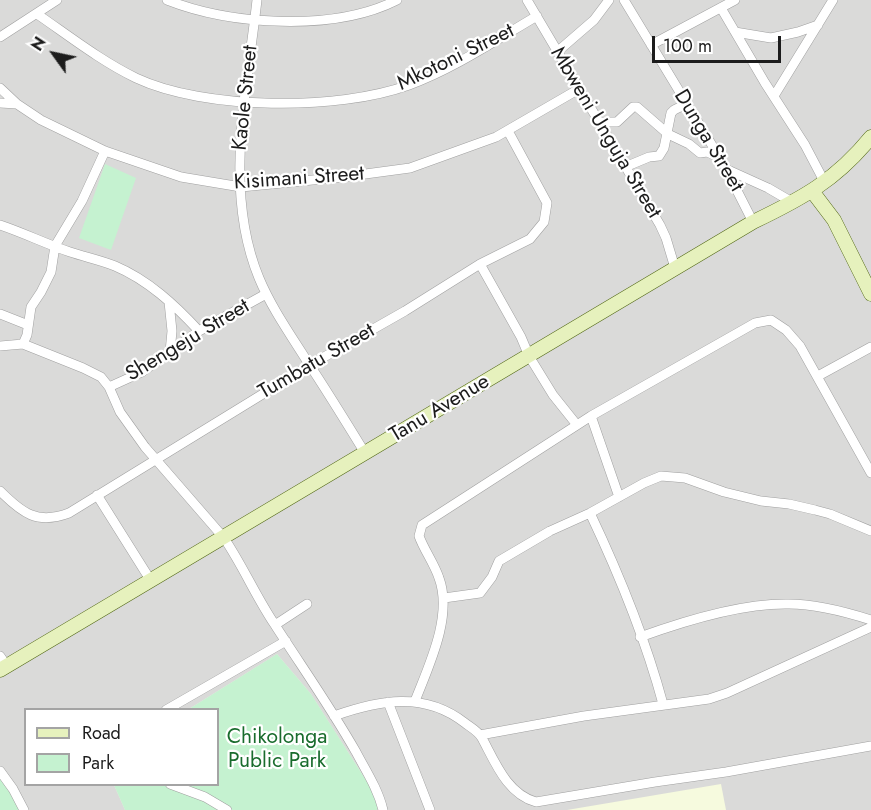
<!DOCTYPE html>
<html>
<head>
<meta charset="utf-8">
<style>
  body { margin:0 }
  #map { position:relative; width:871px; height:810px; overflow:hidden; background:#ecebe3; font-family:Jost,sans-serif }
  canvas { display:block }
  .legend { position:absolute; left:24px; top:708px; width:195px; height:78px; box-sizing:border-box; background:#fff; border:2px solid #a4a4a4; margin:0; padding:8px 10px; list-style:none; font-size:18px; color:#1c1c1c }
  .legend li { display:flex; align-items:center; gap:12px; height:30px }
  .legend b { width:30px; border:2px solid #a4a4a4 }
  .north { position:absolute; left:24px; top:24px; width:60px; height:60px; -webkit-text-stroke:4px #fff; paint-order:stroke; rotate:303deg; font-size:16px; font-weight:700; line-height:24px; text-align:center; color:#1c1c1c }
  .north::after { content:''; display:block; margin:auto; width:21px; height:27px; background:#1c1c1c; clip-path:polygon(50% 0,100% 100%,50% 72%,0 100%) }
  .scale { position:absolute; left:652px; top:36px; width:129px; height:27px; box-sizing:border-box; border:3px solid #1c1c1c; border-top:0; padding-left:8px; font-size:18px; line-height:21px; white-space:nowrap; color:#1c1c1c; -webkit-text-stroke:4px #fff; paint-order:stroke }
</style>
</head>
<body>
<div id="map">
<canvas width="871" height="810"></canvas>
<ul class="legend">
<li><b style="height:8px;background:#e6f1bd"></b>Road</li>
<li><b style="height:16px;background:#c5f2d0"></b>Park</li>
</ul>
<div class="north">N</div>
<div class="scale">100 m</div>
</div>
<script>
const context = document.querySelector('canvas').getContext('2d');
context.lineJoin = 'round';
function fill(path, color) { context.fillStyle = color; context.fill(path, 'evenodd'); }
function strokePath(path, color, width, dash) { context.strokeStyle = color; context.lineWidth = width; context.lineCap = dash ? 'butt' : 'round'; context.setLineDash(dash || []); context.stroke(path); }
function label(font, color, halo, rows, align = 'center') {
  context.font = font + ' Jost,sans-serif'; context.lineWidth = 4.5; context.setLineDash([]); context.textBaseline = 'middle'; context.strokeStyle = halo; context.fillStyle = color; for (const [text, x, y, turn = 0] of rows) {
    context.save(); context.translate(x, y); context.rotate((+turn || 0) * Math.PI / 180); context.textAlign = isNaN(turn) ? turn : align; if (halo) context.strokeText(text, 0, 0); context.fillText(text, 0, 0); context.restore();
  }
}
fill(new Path2D(`
  M0,0H871V810H377L378,799L311,694L277,654L189,709L26,710V784L114,785L125,810H21L0,778Z`), '#dadad9');
fill(new Path2D(`
  M721,784L726,810H567Z`), '#f6fade');
fill(new Path2D(`
  M105,164L136,178L111,250L79,238Z
  M277,654L311,694L378,799L377,810H125L114,785L218,784V710L189,709Z
  M0,778H1L21,810H0Z`), '#c5f2d0');
const street = new Path2D(`
  M167,0C231,25 334,32 397,0
  M257,0C247,90 223,191 259,278C271,307 290,334 307,361C327,391 346,422 365,453
  M527,0L660,225L666,238L675,268
  M624,0L724,165L753,222
  M721,8L765,83L805,145L825,183
  M37,14C69,36 101,61 136,78C204,110 338,111 409,85C453,69 496,40 537,16
  M735,32L771,38L798,32L818,25
  M0,37L57,0
  M651,45L735,0
  M557,52L594,20L609,0
  M0,88L17,104L41,120L105,151L181,177L241,187L343,177L410,168L496,137L579,89
  M774,96L833,0
  M0,103L17,104
  M598,122H617L633,107H637L668,134L689,144L700,153L707,152L719,157
  M625,167L649,157L659,156L664,148L671,113L674,110L686,104
  M726,169L768,188L792,202
  M0,225C24,233 46,244 70,252C85,257 100,260 115,266C148,280 175,305 199,331
  M480,264L521,337L529,356L553,395L577,425
  M169,302L172,331L170,352
  M0,314L28,325
  M23,344L27,335L31,307L41,292L51,272L55,246L82,201L105,151
  M0,346L23,344L83,368L101,377L109,387L120,412L145,447L224,538C243,566 256,597 275,625C302,667 331,708 356,752C366,771 378,789 383,810
  M818,376L871,347
  M109,387L142,372L199,331L266,294
  M591,416L619,497
  M0,491C22,513 37,525 69,513L310,365L405,311L480,264L530,239L544,222L547,203L508,131
  M97,495L151,581
  M590,513C618,572 646,641 663,704
  M444,598L480,593L492,577L499,561L550,531L590,513L644,483L661,476L685,478L724,492L761,501L789,504L815,510L830,514L871,531
  M275,625L307,604
  M640,637C684,621 743,603 789,604C816,604 846,612 871,620
  M0,656L7,666
  M415,701C429,665 453,616 439,578C434,563 424,550 419,536L422,525L591,416L755,323L771,320L786,330L800,346L871,473
  M388,702L430,810
  M166,710L286,641
  M334,716C379,700 424,691 465,723C470,727 478,731 482,738C495,762 507,794 536,802L655,782L726,772L871,746
  M480,735L584,716L709,699L727,693L871,627
  M0,771L13,789L24,810
  M170,784L205,797L227,810`);
const secondary = new Path2D(`
  M812,191L834,220L871,294
  M0,670L753,222C803,198 836,180 871,137`);
strokePath(street, '#a0a0a0', 10);
strokePath(secondary, '#4f6512', 15);
strokePath(street, '#fff', 9);
strokePath(secondary, '#e6f1bd', 14);
label('21px', '#1c1c1c', '#fff', [
  ["Mkotoni Street",456,58,-26],
  ["Kaole Street",246,98,-84],
  ["Mbweni Unguja Street",605,133,59],
  ["Dunga Street",708,141,59],
  ["Kisimani Street",299,179,-4],
  ["Shengeju Street",188,341,-31],
  ["Tumbatu Street",317,362,-30],
  ["Tanu Avenue",440,409,-31]
]);
label('21px', '#196c2d', '#fff', [
  ["Chikolonga",277,738],
  ["Public Park",277,762]
]);
</script>
</body>
</html>
